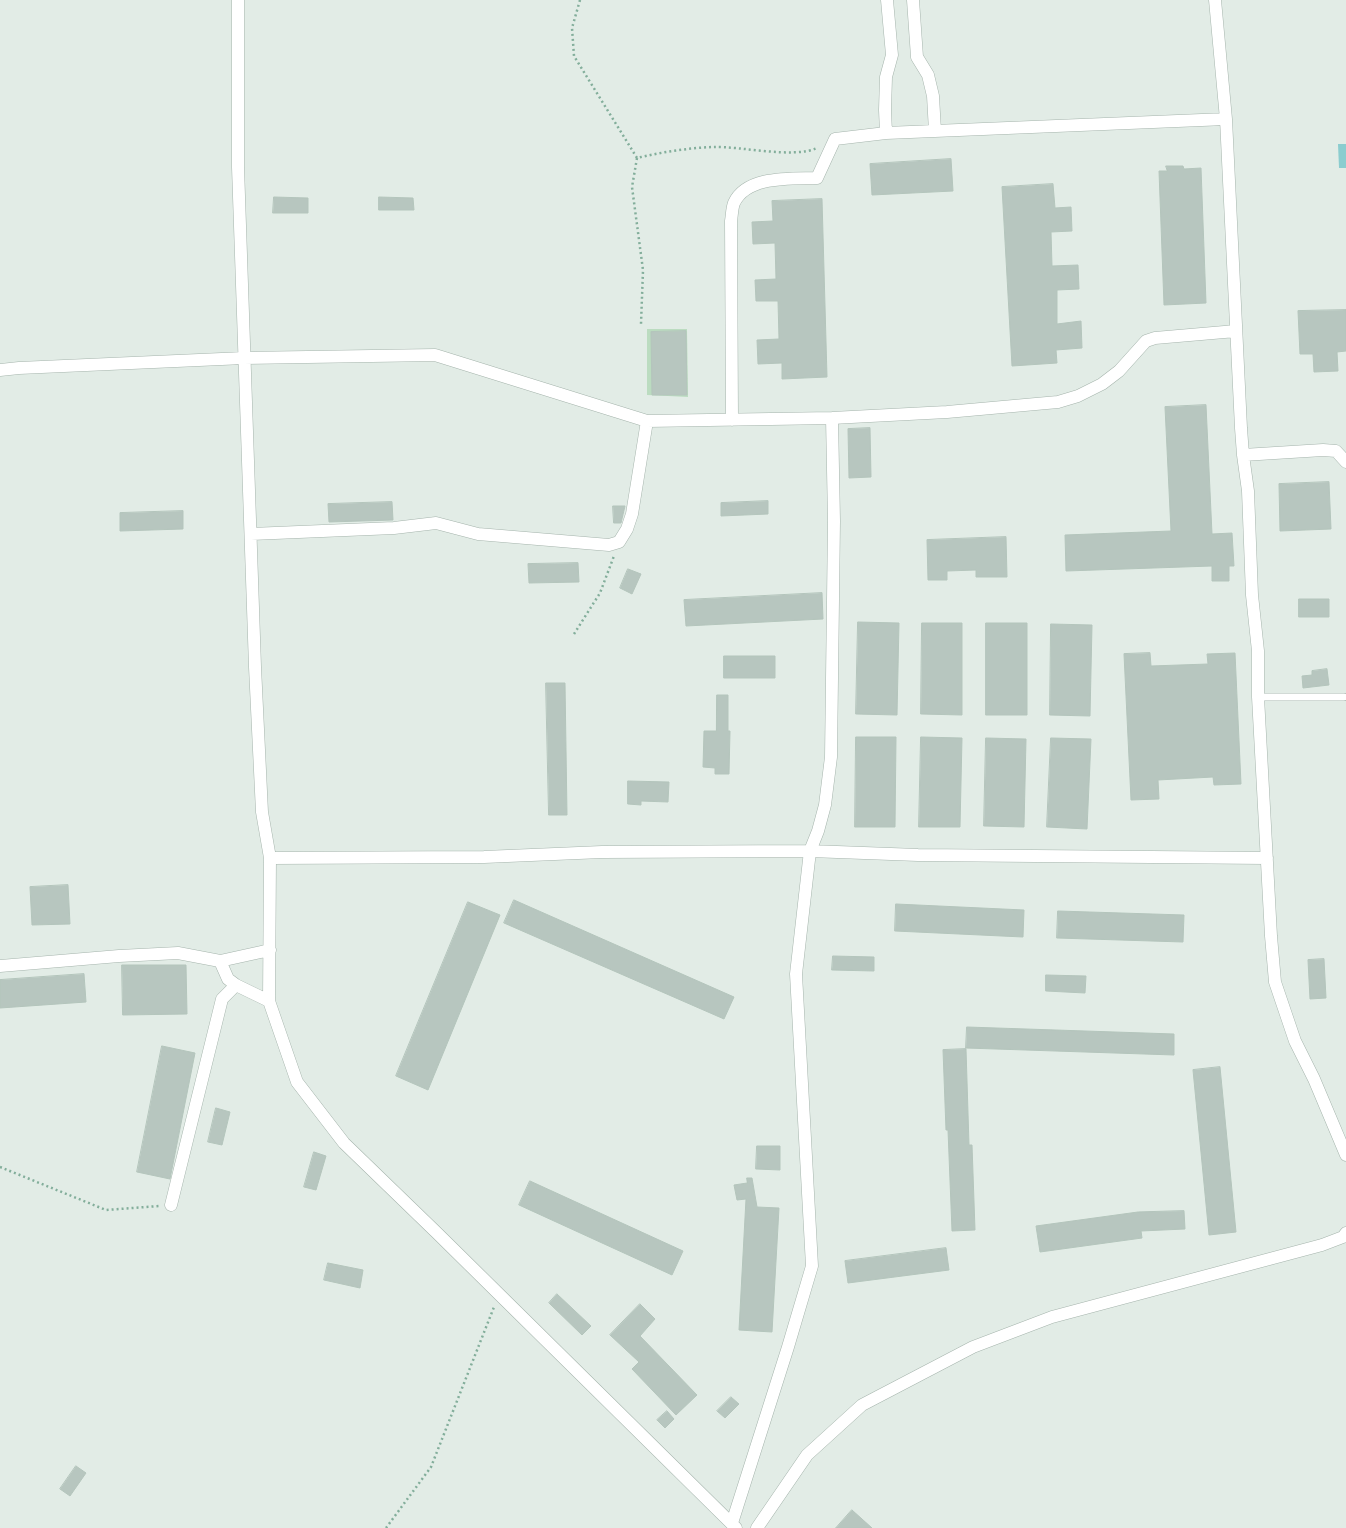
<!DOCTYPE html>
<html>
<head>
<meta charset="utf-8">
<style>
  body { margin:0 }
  canvas { display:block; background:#e2ece6 }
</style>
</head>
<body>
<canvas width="1346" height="1528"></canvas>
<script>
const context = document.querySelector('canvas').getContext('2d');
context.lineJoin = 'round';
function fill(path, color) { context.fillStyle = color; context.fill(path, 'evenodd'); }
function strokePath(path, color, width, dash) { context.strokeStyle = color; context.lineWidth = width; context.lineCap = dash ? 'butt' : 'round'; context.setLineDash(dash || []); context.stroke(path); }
fill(new Path2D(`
  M647,329H687L688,397L647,395Z`), '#bbdcc0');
fill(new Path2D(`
  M1338,144H1346V168H1339Z`), '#8bcdcf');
const building = new Path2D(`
  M951,159L953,191L872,195L870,164Z
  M1166,166H1183L1184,169L1201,168L1206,303L1164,305L1159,171H1167Z
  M1053,184L1055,208L1071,207L1072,231L1051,232L1052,266L1078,265L1079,289L1057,290V324L1081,321L1082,348L1056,350L1057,363L1012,366L1002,187Z
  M274,197L308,198V213H273Z
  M379,197L413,198L414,210H379Z
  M822,199L827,377L782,379V363L758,364L757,340L779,339L778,301H756L755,280L776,279L775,243L753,244L752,222L773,221L772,201Z
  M1346,310V351L1337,352L1338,371L1314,372L1313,354H1300L1298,311Z
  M686,331L687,395H652L651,332Z
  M1206,405L1212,534L1232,533L1234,566H1229V581H1212V566L1066,571L1065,535L1171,531L1165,407Z
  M870,428L871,477L849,478L848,429Z
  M1329,482L1331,529L1280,531L1279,484Z
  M768,501V514L721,516V503Z
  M392,502L393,520L329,522L328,504Z
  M613,506H625L621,523H614Z
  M183,511V529L120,531V513Z
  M1006,537L1007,577H976V570L947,571V580H928L927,540Z
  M578,563L579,582L529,583L528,564Z
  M628,569L641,574L632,594L620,588Z
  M822,593L823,619L686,626L684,600Z
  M1299,599H1329V617H1299Z
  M858,622L899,623L897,715L856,714Z
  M922,623H962V715L921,714Z
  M986,623H1027V715H986Z
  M1051,624L1092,625L1090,716L1050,715Z
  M1150,653L1151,666L1208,664L1207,654L1235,653L1241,784L1214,785L1213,777L1158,780L1159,799L1131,800L1124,654Z
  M724,656H775V678H724Z
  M1327,669L1329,685L1303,688L1302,676L1312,675V671Z
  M546,683H565L567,815H549Z
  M717,695H728V731H730L729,774H715V768L703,767L704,731H716Z
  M856,737H896L895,827H855Z
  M921,737L962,738L960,827H919Z
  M986,738L1026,739L1024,827L984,826Z
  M1051,738L1091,739L1087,829L1047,827Z
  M628,781L669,782L668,802L641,801V805L628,804Z
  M68,885L70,924L32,925L30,887Z
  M514,900L734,997L724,1019L504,923Z
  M468,902L500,915L428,1090L396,1076Z
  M896,904L1024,910L1023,937L895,931Z
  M1058,911L1184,915L1183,942L1057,938Z
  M833,956L874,957V971L832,970Z
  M1324,959L1326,998L1310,999L1308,960Z
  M122,965H186L187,1014L123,1015Z
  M84,974L86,1002L0,1008V980Z
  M1046,975L1086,976L1085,993L1046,991Z
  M967,1027L1174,1034V1055L966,1048Z
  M162,1046L195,1053L170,1179L137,1172Z
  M966,1049L969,1145H972L975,1230L952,1231L948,1130H946L943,1050Z
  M1220,1067L1236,1232L1209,1235L1193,1070Z
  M216,1108L230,1112L222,1145L208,1142Z
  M757,1146H780V1170L756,1169Z
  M314,1152L326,1156L316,1190L304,1187Z
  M747,1178H752L757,1207L779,1208L772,1332L739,1330L746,1199L737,1200L734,1185L747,1183Z
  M530,1181L683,1251L672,1275L519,1205Z
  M1184,1211L1185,1229L1141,1231L1142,1238L1040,1252L1036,1226L1138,1212Z
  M946,1248L949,1270L848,1283L845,1261Z
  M328,1263L363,1270L360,1288L324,1280Z
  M557,1294L591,1326L582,1335L549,1303Z
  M640,1304L655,1319L640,1336L697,1395L676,1415L632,1369L639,1362L610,1335Z
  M731,1397L739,1404L725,1418L717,1411Z
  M667,1411L674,1419L665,1428L657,1420Z
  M76,1466L86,1473L70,1496L60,1489Z
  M852,1510L872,1528H836Z`);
fill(building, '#b7c6bf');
strokePath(building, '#b4c5bc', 1);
const lane = new Path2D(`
  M1258,697H1344`);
const street = new Path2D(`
  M238,0V167L255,667L262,812L270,858L269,1001
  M913,0L917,57L928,75L933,96L935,131
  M1215,0L1226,119L1241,428L1243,455L1248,491L1252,595L1258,651V697L1271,936L1275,982L1295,1041L1314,1079L1346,1155
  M886,133L885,110L886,77L892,55L887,0
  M0,370L19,368L244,358L435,355L647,421L832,418L947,412L1058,402L1078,396L1102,384L1119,371L1146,341L1155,338L1236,331
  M732,420L731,221C732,215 732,208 734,203C747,175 792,179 817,178L835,139L886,133L1226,119
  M1243,455L1323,450L1336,451L1346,462
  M251,534L394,528L436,523L478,534L609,545L619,542L627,529L632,514L647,421
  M270,858L484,857L602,852L810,851L918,855L1267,858
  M220,961L228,979L236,985L269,1001L297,1082L344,1143L437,1233L736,1528
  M0,966L119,956L178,953L220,961L270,950
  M171,1205L222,999L236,985
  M732,1523L788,1347L812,1266L796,974L810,851L818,831L825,805L831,757L834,521L832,418
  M757,1528L807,1455L862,1405L973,1347L1052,1317L1322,1245L1343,1237L1346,1233`);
strokePath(lane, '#a5b4ac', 8);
strokePath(street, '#a5b4ac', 13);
strokePath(new Path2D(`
  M580,0L572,28L574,56L637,158C662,152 688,148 713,147C741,146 793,159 817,148
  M637,158L632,187L643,270L641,324
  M574,634L600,593L614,556
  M0,1167L106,1210L159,1206
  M386,1528L431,1467L494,1307`), '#83ae9b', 2.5, [2, 3]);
strokePath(lane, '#fff', 7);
strokePath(street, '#fff', 12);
</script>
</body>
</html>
